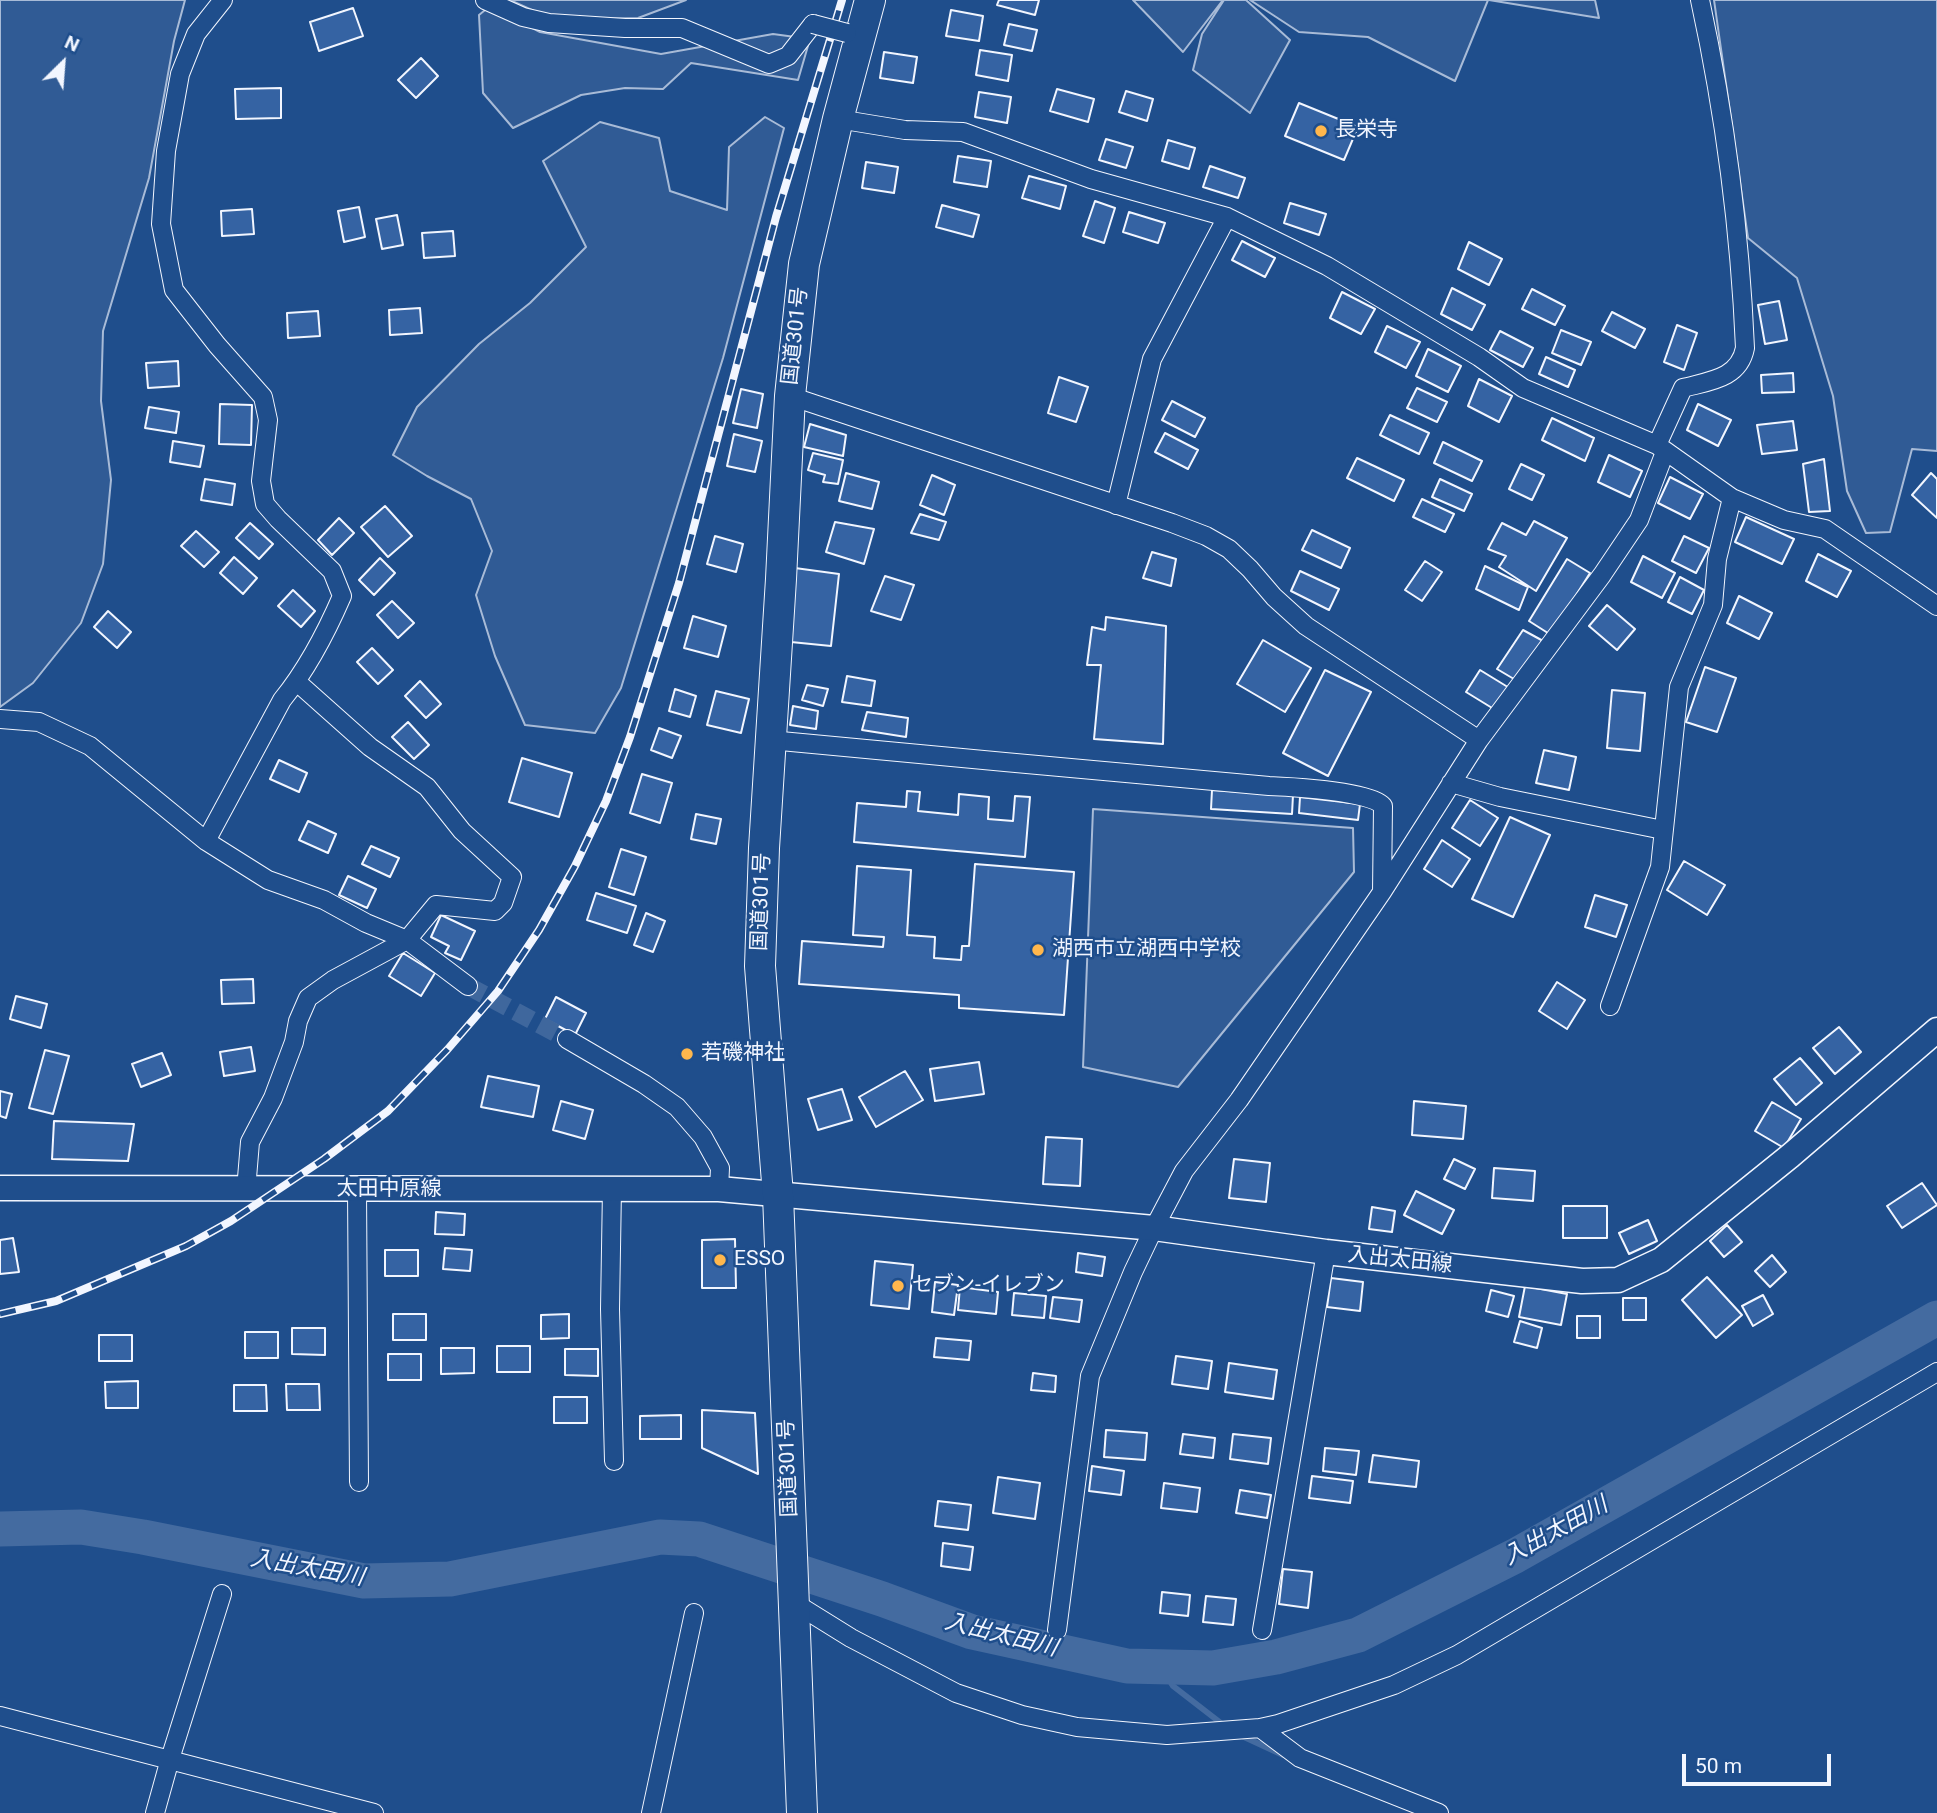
<!DOCTYPE html>
<html>
<head>
<meta charset="utf-8">
<style>
  body { margin:0 }
  #map { position:relative; width:1937px; height:1813px; overflow:hidden; background:#1f4e8c; font-family:Roboto,sans-serif }
  canvas { display:block }
  .north { position:absolute; left:28px; top:28px; width:70px; height:70px; -webkit-text-stroke:5px #1f4e8c; paint-order:stroke; rotate:25deg; font-size:19px; font-weight:700; line-height:28px; text-align:center; color:#f2f6ff }
  .north::after { content:''; display:block; margin:auto; width:24px; height:32px; background:#f2f6ff; clip-path:polygon(50% 0,100% 100%,50% 72%,0 100%) }
  .scale { position:absolute; left:1682px; top:1754px; width:149px; height:32px; box-sizing:border-box; border:4px solid #f2f6ff; border-top:0; padding-left:9px; font-size:21px; line-height:24px; white-space:nowrap; color:#f2f6ff; -webkit-text-stroke:5px #1f4e8c; paint-order:stroke }
</style>
</head>
<body>
<div id="map">
<canvas width="1937" height="1813"></canvas>
<div class="north">N</div>
<div class="scale">50 m</div>
</div>
<script>
const context = document.querySelector('canvas').getContext('2d');
context.lineJoin = 'round';
function fill(path, color) { context.fillStyle = color; context.fill(path, 'evenodd'); }
function strokePath(path, color, width, dash) { context.strokeStyle = color; context.lineWidth = width; context.lineCap = dash ? 'butt' : 'round'; context.setLineDash(dash || []); context.stroke(path); }
function label(font, color, halo, rows, align = 'center') {
  context.font = font + ' Roboto,"Noto Sans JP",sans-serif'; context.lineWidth = 5; context.setLineDash([]); context.textBaseline = 'middle'; context.strokeStyle = halo; context.fillStyle = color; for (const [text, x, y, turn = 0] of rows) {
    context.save(); context.translate(x, y); context.rotate((+turn || 0) * Math.PI / 180); context.textAlign = isNaN(turn) ? turn : align; if (halo) context.strokeText(text, 0, 0); context.fillText(text, 0, 0); context.restore();
  }
}
const built = new Path2D(`
  M0,0H185L174,41L149,178L103,331L101,401L111,480L103,564L81,623L33,683L0,707Z
  M510,0H686L638,18L554,20Z
  M1133,0H1223L1183,52Z
  M1224,0H1246L1290,40L1250,113L1193,70L1202,34Z
  M1250,0H1488L1455,81L1368,37L1299,32Z
  M1489,0H1595L1599,18Z
  M1714,0H1937V451L1912,449L1890,532L1866,533L1847,491L1833,396L1797,278L1748,238Z
  M490,6L540,32L661,54L773,34L810,39L798,80L691,63L663,89L625,88L581,95L513,128L483,93L479,15Z
  M765,117L784,128L723,358L621,688L595,733L525,725L495,656L476,595L492,551L471,499L427,476L393,455L417,407L479,344L530,303L586,247L543,161L600,122L659,138L670,191L727,210L729,147Z
  M1093,809L1353,828L1354,872L1178,1087L1083,1067Z`);
fill(built, '#305b95');
strokePath(built, '#a8bbd7', 2);
strokePath(new Path2D(`
  M1161,1667L1173,1686L1226,1727
  M1242,1736L1283,1755`), '#446ba0', 6);
strokePath(new Path2D(`
  M0,1529L81,1527L143,1537L364,1581L450,1579L660,1537L699,1539L882,1599L972,1632L1127,1666L1213,1668L1276,1657L1358,1635L1515,1556L1937,1318`), '#446ba0', 35);
const building = new Path2D(`
  M999,0H1039L1035,15L997,5Z
  M353,8L363,36L319,51L310,22Z
  M951,10L983,16L979,41L946,36Z
  M1009,24L1037,30L1032,51L1004,45Z
  M980,50L1012,55L1008,81L976,75Z
  M884,52L917,57L913,83L880,78Z
  M421,58L438,76L416,98L398,80Z
  M281,88V118L236,119L235,89Z
  M1057,89L1094,99L1088,122L1050,111Z
  M1126,91L1153,99L1147,121L1119,112Z
  M979,92L1011,97L1007,123L975,117Z
  M1299,103L1358,127L1344,160L1285,136Z
  M1106,139L1133,147L1126,168L1099,160Z
  M1168,140L1195,148L1189,169L1162,161Z
  M958,156L991,161L987,187L954,182Z
  M866,162L898,167L894,193L862,188Z
  M1210,166L1245,178L1238,198L1203,187Z
  M1029,176L1066,186L1060,209L1022,198Z
  M1095,201L1115,208L1104,243L1083,236Z
  M1290,203L1326,214L1319,235L1284,223Z
  M942,205L979,215L973,237L936,227Z
  M359,207L365,237L344,242L338,211Z
  M252,209L254,234L222,236L221,211Z
  M1129,212L1165,223L1158,243L1123,232Z
  M397,215L403,245L382,249L376,219Z
  M453,231L455,256L424,258L422,233Z
  M1242,241L1275,258L1265,277L1232,260Z
  M1469,242L1502,259L1489,285L1458,269Z
  M1452,288L1485,305L1472,330L1441,314Z
  M1532,289L1565,306L1555,325L1522,309Z
  M1342,292L1375,309L1361,334L1330,318Z
  M1779,301L1787,340L1765,344L1758,305Z
  M420,308L422,333L390,335L389,310Z
  M318,311L320,336L288,338L287,313Z
  M1612,312L1645,329L1635,348L1602,331Z
  M1677,325L1697,333L1684,370L1664,362Z
  M1387,326L1420,342L1406,368L1375,352Z
  M1561,330L1591,342L1581,365L1552,353Z
  M1500,331L1533,348L1523,367L1490,350Z
  M1428,349L1461,366L1448,392L1416,376Z
  M1546,357L1575,370L1568,387L1539,374Z
  M178,361L179,386L148,388L146,363Z
  M1793,373L1794,392L1762,393L1761,375Z
  M1059,377L1088,387L1076,422L1048,413Z
  M1479,379L1512,396L1499,422L1468,406Z
  M1417,388L1447,402L1437,422L1407,408Z
  M741,389L763,394L757,428L733,423Z
  M1172,401L1205,418L1195,437L1162,420Z
  M220,404L252,405L251,445L219,444Z
  M1698,404L1731,420L1718,446L1687,430Z
  M149,407L179,412L176,433L145,428Z
  M1390,415L1429,433L1419,454L1380,435Z
  M1552,418L1594,438L1585,461L1542,440Z
  M1793,421L1797,450L1762,454L1757,425Z
  M810,424L846,435L843,456L804,447Z
  M1165,433L1198,450L1188,469L1155,452Z
  M734,434L762,441L755,472L727,466Z
  M173,441L204,446L200,467L170,462Z
  M1443,442L1482,461L1472,481L1434,463Z
  M813,453L843,460L838,484L823,482L825,475L808,470Z
  M1609,455L1642,471L1630,497L1598,482Z
  M1357,458L1404,480L1394,501L1347,478Z
  M1824,459L1830,511L1809,512L1803,464Z
  M1521,464L1544,475L1532,500L1509,489Z
  M846,473L879,482L872,509L839,501Z
  M1931,473L1937,479V518L1912,495Z
  M932,475L955,485L944,515L920,505Z
  M1670,477L1703,494L1690,519L1658,503Z
  M205,479L235,484L232,505L201,500Z
  M1440,479L1472,494L1464,511L1432,497Z
  M1422,499L1454,514L1445,532L1413,517Z
  M385,506L412,536L388,557L361,527Z
  M920,514L946,522L939,540L911,533Z
  M1746,517L1794,539L1782,564L1735,542Z
  M339,518L354,533L332,555L318,540Z
  M1534,521L1567,538L1536,591L1499,567L1506,556L1488,549L1502,523L1526,535Z
  M835,522L874,529L864,564L826,552Z
  M250,523L273,544L259,559L236,538Z
  M1312,530L1350,548L1341,568L1302,550Z
  M196,531L219,552L204,567L181,546Z
  M715,536L743,544L736,572L707,564Z
  M1684,536L1709,548L1696,573L1672,561Z
  M1152,552L1176,559L1171,586L1143,578Z
  M1818,554L1851,571L1837,597L1806,581Z
  M1643,556L1675,573L1662,598L1631,582Z
  M234,557L257,578L243,594L220,573Z
  M380,558L395,573L374,595L359,580Z
  M1567,559L1590,573L1551,635L1529,621Z
  M1425,561L1442,572L1422,601L1405,590Z
  M1485,566L1528,587L1519,610L1476,589Z
  M795,568L839,574L831,646L791,642Z
  M1300,571L1339,589L1329,610L1291,591Z
  M885,576L914,585L901,620L871,611Z
  M1680,577L1704,590L1692,614L1668,602Z
  M293,590L315,611L301,627L278,606Z
  M1739,596L1772,613L1759,639L1727,623Z
  M392,601L414,623L398,638L377,615Z
  M1607,605L1635,629L1617,650L1589,626Z
  M108,611L131,632L117,648L94,627Z
  M693,616L726,626L718,657L684,648Z
  M1106,617L1166,626L1163,744L1094,739L1101,665H1087L1092,627L1105,630Z
  M1523,630L1545,642L1519,682L1497,669Z
  M1263,640L1311,668L1285,712L1237,684Z
  M372,648L393,670L378,684L357,662Z
  M1705,667L1736,678L1717,732L1686,722Z
  M1325,670L1371,692L1328,776L1283,753Z
  M1480,670L1511,689L1497,711L1466,692Z
  M847,676L875,681L871,706L842,702Z
  M420,681L441,704L426,718L405,696Z
  M807,685L828,689L823,706L802,700Z
  M675,689L696,696L690,717L669,711Z
  M1612,690L1645,693L1640,751L1607,748Z
  M716,691L749,699L741,733L707,725Z
  M793,706L818,711L816,729L790,725Z
  M867,712L908,718L906,737L862,730Z
  M408,722L429,745L414,759L392,737Z
  M659,728L681,736L672,758L651,750Z
  M1544,750L1576,757L1569,790L1536,783Z
  M522,758L572,773L559,817L509,802Z
  M279,760L307,773L299,792L270,779Z
  M642,774L672,783L660,823L630,813Z
  M1212,790L1293,795L1292,814L1211,809Z
  M907,791L920,792L918,811L958,815L959,794L989,797L988,819L1013,821L1015,796L1030,797L1025,857L854,842L857,803L906,807Z
  M1300,797L1360,804L1358,820L1299,813Z
  M1470,800L1498,818L1480,846L1452,828Z
  M696,814L721,819L716,844L691,839Z
  M1510,817L1550,835L1513,917L1472,899Z
  M308,821L336,834L328,853L299,840Z
  M1442,840L1470,859L1452,887L1424,869Z
  M371,846L399,858L390,877L362,864Z
  M621,849L646,857L634,895L609,887Z
  M1684,861L1725,885L1707,915L1667,890Z
  M975,864L1074,872L1064,1015L959,1008V995L799,984L802,941L883,947L884,937L853,935L857,866L911,870L907,935L935,937L934,958L961,960L962,946H969Z
  M348,876L376,889L367,908L339,895Z
  M596,893L636,906L627,933L587,920Z
  M1595,895L1627,905L1616,937L1585,927Z
  M646,913L665,921L653,952L634,945Z
  M441,915L475,931L461,960L445,953L449,946L431,937Z
  M403,953L435,973L421,996L389,976Z
  M253,979L254,1003L222,1004L221,980Z
  M1557,982L1585,1000L1567,1029L1539,1011Z
  M16,996L47,1004L41,1028L10,1019Z
  M556,997L586,1013L575,1035L545,1019Z
  M1839,1027L1861,1052L1835,1074L1813,1048Z
  M251,1047L255,1071L224,1076L220,1052Z
  M45,1050L69,1056L53,1114L29,1108Z
  M162,1053L171,1075L141,1087L132,1064Z
  M1800,1058L1822,1083L1796,1105L1774,1079Z
  M979,1062L984,1094L935,1101L930,1069Z
  M905,1071L923,1100L876,1127L859,1097Z
  M488,1076L539,1086L533,1117L481,1107Z
  M842,1089L852,1120L818,1130L808,1099Z
  M0,1091L12,1094L6,1118L0,1116Z
  M561,1101L593,1110L585,1139L553,1130Z
  M1414,1101L1466,1106L1463,1139L1412,1135Z
  M1772,1102L1801,1119L1784,1148L1755,1131Z
  M54,1121L134,1124L128,1161L52,1159Z
  M1046,1137L1082,1139L1080,1186L1043,1184Z
  M1234,1159L1270,1163L1266,1202L1229,1198Z
  M1454,1159L1475,1169L1465,1189L1444,1179Z
  M1494,1168L1535,1171L1533,1201L1492,1198Z
  M1922,1183L1937,1205L1902,1228L1887,1206Z
  M1416,1191L1454,1210L1442,1234L1404,1215Z
  M1563,1206H1607V1238H1563Z
  M1372,1207L1395,1211L1392,1232L1369,1229Z
  M436,1212L465,1214L464,1235L435,1234Z
  M1648,1220L1657,1241L1629,1254L1619,1233Z
  M1727,1225L1742,1242L1724,1257L1710,1241Z
  M13,1238L19,1272L0,1274V1240Z
  M735,1239L736,1288H702V1240Z
  M445,1248L472,1250L470,1271L443,1269Z
  M385,1250H418V1276H385Z
  M1078,1253L1105,1257L1102,1276L1076,1272Z
  M1772,1255L1786,1272L1770,1287L1755,1271Z
  M875,1261L913,1265L909,1309L871,1305Z
  M1707,1277L1742,1315L1716,1338L1682,1300Z
  M1331,1278L1363,1282L1360,1311L1327,1307Z
  M935,1282L958,1285L954,1315L932,1312Z
  M1525,1286L1567,1294L1561,1325L1519,1317Z
  M960,1287L998,1292L996,1314L958,1310Z
  M1491,1290L1514,1296L1508,1317L1486,1311Z
  M1014,1293L1046,1296L1044,1318L1012,1315Z
  M1763,1295L1773,1314L1753,1326L1742,1306Z
  M1053,1297L1082,1300L1079,1322L1050,1318Z
  M1623,1298H1646V1320H1623Z
  M393,1314H426V1340H393Z
  M569,1314V1338L541,1339V1315Z
  M1577,1316H1600V1338H1577Z
  M1520,1321L1542,1328L1537,1348L1514,1342Z
  M292,1328H325V1355L292,1354Z
  M245,1332H278V1358H245Z
  M99,1335H132V1361H99Z
  M936,1338L971,1341L969,1360L934,1357Z
  M497,1346H530V1372H497Z
  M441,1348H474V1373L441,1374Z
  M565,1349H598V1376L565,1375Z
  M388,1354H421V1380H388Z
  M1176,1356L1212,1361L1208,1389L1172,1384Z
  M1229,1363L1277,1370L1273,1399L1225,1392Z
  M1033,1373L1056,1376L1055,1392L1031,1390Z
  M138,1381V1408H106L105,1382Z
  M286,1384H319L320,1410H287Z
  M234,1385H266L267,1411H234Z
  M554,1397H587V1423H554Z
  M702,1410L755,1413L758,1474L702,1448Z
  M681,1415V1439H640V1416Z
  M1106,1430L1147,1433L1145,1460L1104,1457Z
  M1183,1434L1215,1438L1213,1458L1180,1454Z
  M1233,1434L1271,1438L1268,1464L1230,1459Z
  M1325,1448L1359,1451L1356,1475L1323,1471Z
  M1373,1455L1419,1461L1416,1487L1369,1482Z
  M1092,1466L1124,1471L1121,1495L1089,1491Z
  M1312,1476L1353,1481L1350,1503L1309,1498Z
  M998,1477L1040,1483L1035,1519L993,1513Z
  M1164,1483L1200,1488L1197,1512L1161,1508Z
  M1240,1490L1271,1495L1267,1518L1236,1513Z
  M938,1501L971,1505L968,1530L935,1526Z
  M943,1543L973,1547L970,1570L941,1566Z
  M1283,1569L1312,1572L1308,1608L1279,1604Z
  M1162,1592L1190,1595L1188,1616L1160,1613Z
  M1206,1596L1236,1599L1233,1625L1203,1622Z`);
fill(building, '#3563a3');
strokePath(building, '#f2f6ff', 2);
strokePath(new Path2D(`
  M468,986L567,1039`), '#3f679d', 18, [18, 9]);
const minor = new Path2D(`
  M485,0L523,17L549,23L625,28H682L769,64L788,56L813,24
  M838,119L905,130L963,132L1091,179L1227,217L1327,266L1479,357L1523,388L1657,445L1732,498L1784,520L1825,529L1937,606
  M790,396L1172,523L1206,536L1229,549L1250,569L1274,597L1306,626L1479,740
  M1657,445L1683,388C1709,381 1739,379 1745,348C1740,231 1725,115 1700,0
  M1116,505L1152,359L1227,217
  M0,719L39,722L90,746L206,841L268,880L324,900L366,923L407,940L468,986
  M770,740C936,756 1103,771 1269,786C1292,787 1371,791 1383,806L1382,892
  M1451,783L1500,797L1663,830
  M206,841L282,700C308,668 326,633 342,596L332,571L278,519L265,504L261,481L268,420L263,397L217,345L174,290L161,224L166,151L180,74L196,34L223,0
  M1610,1006L1660,867L1679,687L1713,605L1717,559L1732,498
  M567,1039L644,1084L677,1107L703,1137L720,1168L719,1189
  M612,1188L610,1309L614,1461
  M246,1190L250,1142L273,1098L294,1042L298,1021L308,998L333,980L407,940L436,905L495,911L503,903L512,877L462,831L427,787L370,747L297,682
  M357,1190L359,1482
  M793,1602L851,1638L956,1693L1022,1715L1077,1727L1167,1735L1260,1728L1278,1724L1394,1685L1457,1655L1937,1372
  M1057,1630L1090,1376L1133,1272L1154,1228L1184,1171L1239,1100L1382,892L1479,740L1602,575L1639,520L1665,452
  M1262,1630L1326,1252
  M0,1716L374,1813
  M1260,1728L1300,1758L1439,1813
  M155,1813L170,1759L222,1594
  M651,1813L694,1613`);
const secondary = new Path2D(`
  M0,1188L719,1189L1154,1228L1326,1252L1582,1281L1618,1280L1661,1260L1790,1156L1937,1030`);
const trunk = new Path2D(`
  M802,1813L778,1195L760,966L764,848L781,579L790,396L804,264L838,119L870,0`);
strokePath(minor, '#f2f6ff', 20);
strokePath(secondary, '#f2f6ff', 27);
strokePath(trunk, '#f2f6ff', 32);
strokePath(minor, '#1f4e8c', 18);
strokePath(secondary, '#1f4e8c', 24);
strokePath(trunk, '#1f4e8c', 30);
const rail = new Path2D(`
  M0,1314L56,1301L186,1246L231,1221L324,1159L388,1111L447,1050L498,991L539,930L575,866L606,801L630,737L679,583L776,217L842,0`);
strokePath(rail, '#f2f6ff', 8);
strokePath(rail, '#1f4e8c', 5, [16]);
const minorBridge = new Path2D(`
  M813,24L847,33`);
strokePath(minorBridge, '#f2f6ff', 20, []);
strokePath(minorBridge, '#1f4e8c', 18);
for (const [x, y, r, color] of [
  [1321,131,7,"#ffb74d"],
  [1038,950,7,"#ffb74d"],
  [687,1054,7,"#ffb74d"],
  [720,1260,7,"#ffb74d"],
  [898,1286,7,"#ffb74d"]
]) { const dot = new Path2D(); dot.arc(x, y, r, 0, 2 * Math.PI); context.fillStyle = color; context.fill(dot); strokePath(dot, '#1f4e8c', 2.5); }
label('21px', '#f2f6ff', '#1f4e8c', [
  ["長栄寺",1335,131],
  ["湖西市立湖西中学校",1052,950],
  ["若磯神社",701,1054],
  ["ESSO",734,1260],
  ["セブン-イレブン",912,1286]
], 'left');
label('21px', '#f2f6ff', '#1f4e8c', [
  ["国道301号",796,336,-84],
  ["国道301号",762,902,-88],
  ["太田中原線",389,1190],
  ["入出太田線",1400,1261,6],
  ["国道301号",789,1468,-92]
]);
label('italic 23px', '#f2f6ff', '#1f4e8c', [
  ["入出太田川",1556,1532,-29],
  ["入出太田川",307,1569,10],
  ["入出太田川",1001,1636,14]
]);
</script>
</body>
</html>
